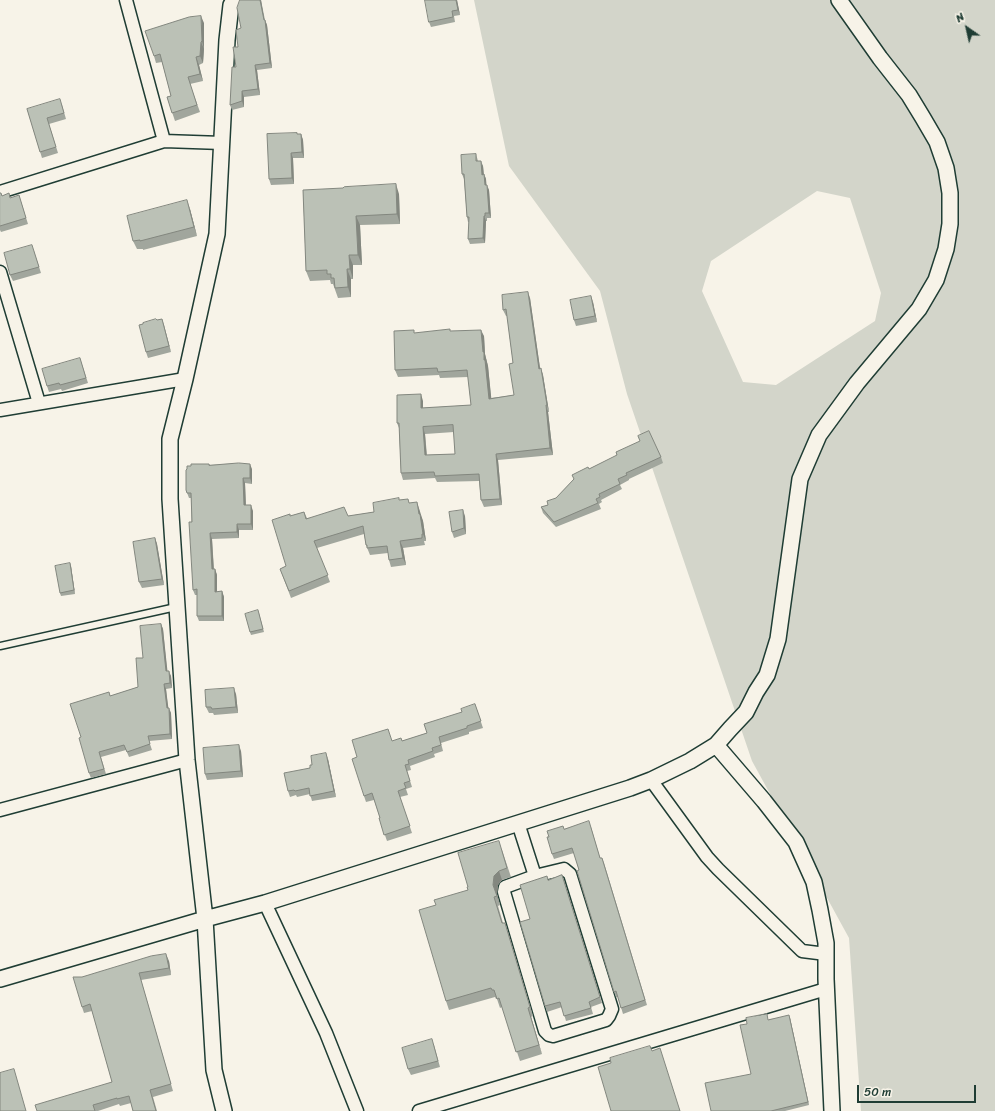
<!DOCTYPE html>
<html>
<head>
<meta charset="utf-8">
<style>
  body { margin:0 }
  #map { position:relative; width:995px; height:1111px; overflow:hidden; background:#f7f3e8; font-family:Sriracha,sans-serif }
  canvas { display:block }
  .north { position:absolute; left:947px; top:8px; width:40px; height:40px; -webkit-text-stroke:3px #f7f3e8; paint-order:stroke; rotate:326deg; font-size:11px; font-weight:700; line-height:16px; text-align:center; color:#1f3d34 }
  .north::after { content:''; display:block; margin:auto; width:14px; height:18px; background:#1f3d34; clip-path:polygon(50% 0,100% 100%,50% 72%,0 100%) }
  .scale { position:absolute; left:857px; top:1085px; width:119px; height:18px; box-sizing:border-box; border:2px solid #1f3d34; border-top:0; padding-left:5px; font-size:12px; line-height:14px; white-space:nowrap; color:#1f3d34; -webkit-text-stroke:3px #f7f3e8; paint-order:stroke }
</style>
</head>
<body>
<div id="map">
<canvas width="995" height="1111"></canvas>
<div class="north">N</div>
<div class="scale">50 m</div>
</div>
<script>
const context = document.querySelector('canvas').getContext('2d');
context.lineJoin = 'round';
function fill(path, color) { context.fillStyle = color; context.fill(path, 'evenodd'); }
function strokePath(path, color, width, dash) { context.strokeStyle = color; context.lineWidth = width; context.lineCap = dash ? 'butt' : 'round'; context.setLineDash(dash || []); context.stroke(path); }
fill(new Path2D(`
  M474,0H995V1111H861L849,938L752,761L627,394L600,291L509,166ZM817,191L850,198L881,293L875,321L776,385L743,382L702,291L711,261Z`), '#d3d5ca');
const service = new Path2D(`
  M0,646L176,607`);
const minor = new Path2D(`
  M126,0L164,141
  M0,192L164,141L222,143
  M0,272L39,403
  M0,410L185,379
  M651,780L707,857L718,869L802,951L826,954
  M0,810L187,760
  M518,823L535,876L505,887L504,892L545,1031L549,1035L553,1036L606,1020L609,1016L612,1009L570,874L564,869L535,876
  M265,903L326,1033L357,1111
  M419,1111L826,989`);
const tertiary = new Path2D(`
  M716,745L764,801L796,842L814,882L820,910L826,943V979L832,1111
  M0,979L205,919L265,903L630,788L651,780L690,761L716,745L730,729L746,712L756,692L767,675L778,639L800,479L819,435L857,383L919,309L936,280L946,249L950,224V193L946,168L937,142L923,118L909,95L880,58L839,0
  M224,1111L214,1070L205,919L187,760L170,499V439L185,379L217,234L227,40L231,5L234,0`);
strokePath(service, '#1f3d34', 9);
strokePath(minor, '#1f3d34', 15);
strokePath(tertiary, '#1f3d34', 18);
strokePath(service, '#f7f3e8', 6);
strokePath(minor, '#f7f3e8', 12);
strokePath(tertiary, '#f7f3e8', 15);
fill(new Path2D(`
  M240,0H261L265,20L267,25L272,68L257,70L260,95L244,97V107L232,110L230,105L236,67L241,28Z
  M457,0L460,15L454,16L455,22L431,27L429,22Z
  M204,23V49L203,63L199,65L203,81L190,84L200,112L175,121L167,97L171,96L162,62L156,63L154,56Z
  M62,105L66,119L49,124L58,153L42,158L27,109Z
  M297,133V134H301L303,140L304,158H293L294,184L271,185L269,179Z
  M476,154L478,161L483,166L484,174L486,179V185L489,190L491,218H487V221H486L485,243L470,244L468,239L469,222H468L467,217L464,179L462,174Z
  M303,190L399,194L400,224L360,225L362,265H353V279H351V297L338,298L333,284H331L330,280L310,281L306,271Z
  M0,193L2,196L11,198L19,195L28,224L1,232L0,230Z
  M190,209L197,236L143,250V249H137L133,241Z
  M34,251L41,273L13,281L10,275Z
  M530,298L540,368L543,375L549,412H548L553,455L498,460L502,505L484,507L481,500L479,481L437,482L435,478L403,480L401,473L399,428L397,423L423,401V408L471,405L468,377L440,378L439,375L398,377L395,370L415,333L450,331L484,336L485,354L488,366L491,398L514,395L513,363L507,316H506L503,310ZM454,432L455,454L427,455L425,434Z
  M593,302L597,322L576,326L574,320Z
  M162,319L171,352L148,358L146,352L157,320Z
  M80,358L88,383L62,391L61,389L49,392L47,386Z
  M616,452L661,457L663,463L629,479V480L620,485L622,489L601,500L602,502L599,504L601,509L556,527L543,513L541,507L548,505L556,498L574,479L572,475L589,469L617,456Z
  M209,464L210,465L252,469V484L245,483L246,505L253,511V530H239V538L212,539L214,569H215L217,575V592L222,591L224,597V621H199L197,616V595H195L193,590L191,498H189L186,490Z
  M400,500L409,503L419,509L420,514L423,521L426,541H424L425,545L403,548L406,565L391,567L389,560L388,553L370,555L366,545L364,534L317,548L330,582L291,598L280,569L286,566L290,516L304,512L307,518L348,516L374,512Z
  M465,516L466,534L454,538L452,532Z
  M155,538L157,544L164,585L142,588L139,582Z
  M70,563L71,566L75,594L61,596L60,593Z
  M259,613L264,632L251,635L250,632Z
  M161,624L163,629L167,671L171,676L172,688L166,689L168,708L171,713L172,739L149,741L152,750L129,757L126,750L101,757L106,774L91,778L89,773L81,737L110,696L138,687L143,658Z
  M236,694L238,713L214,715L213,713H209L206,707Z
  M475,704L483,728L469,732V734L441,743L443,751L434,754L435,757L410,766L411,770L407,771L412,787L406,789L408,795L400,797L412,833L387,841L379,818H380L374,800L366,802L364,796L357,757L392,741H402L427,733Z
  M241,751L243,777L207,780L205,774Z
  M328,759L336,797L312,801L310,794L297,797L296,795L290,797L288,791L312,765Z
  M591,827L600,858H602L604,863L647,1005L623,1014L618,997H616L614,992L574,853L554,859L552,854L564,829Z
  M502,850L511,877L502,880L498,885L497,894L500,905L498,906L503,923H505L508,932L533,1016L531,1017L542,1054L520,1061L502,1007L500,1008L497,999H496L495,997L449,1010L446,1001L436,905L468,890Z
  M562,875L602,1003L591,1007L593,1014L566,1021L562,1007L547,1012L545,1006L530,919L548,880Z
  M169,961L171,975L141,980L173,1091L153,1097L157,1111H133L131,1103L120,1106L119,1104L98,1111H37L112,1082L92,1011L84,1013L82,1007V977Z
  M790,1018L809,1105L785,1111H711L751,1074L769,1019Z
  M434,1045L440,1067L411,1075L408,1069Z`), '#a1a69d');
fill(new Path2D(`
  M260,0H261L265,24V20L267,25L272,68L270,63Z
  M456,0H457L460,15L458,10Z
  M201,16L204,23V49L202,41Z
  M201,42L204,49L203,63L200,56Z
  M196,57L199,65L203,81L200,74Z
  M255,65L257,70L260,95L258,89Z
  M242,91L244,97V107L242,101Z
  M301,134L303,140L304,158L302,152Z
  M291,153L293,158L294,184L292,178Z
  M481,161L483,166L484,179L482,175Z
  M484,174L486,179L487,190L485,185Z
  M396,184L399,194L400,224L397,214Z
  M487,185L489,190L491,218L489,213Z
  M187,200L190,209L197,236L194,227Z
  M356,216L360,225L362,265L358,255Z
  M484,216L486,221L485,243L483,238Z
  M349,255L353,265V279L350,269Z
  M347,269L351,279V297L348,287Z
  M528,292L530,298L541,375L539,369Z
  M591,296L593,302L597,322L595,316Z
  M162,319L164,325L171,352L169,346Z
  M481,330L484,336L485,354L488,366L492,405L489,399L483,352Z
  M541,368L543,375L549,412L547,405Z
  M421,394L423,401V415L421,408Z
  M546,405L548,412L553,455L550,448Z
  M423,427L425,434L427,462L425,455Z
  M496,454L498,460L502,505L500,499Z
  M250,464L252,469V484L250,478Z
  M243,478L245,483L246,511L244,505Z
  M417,502L423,521L426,541L423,534L419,514Z
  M251,505L253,511V530L251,524Z
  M463,510L465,516L466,534L464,528Z
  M237,524L239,530V538L237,532Z
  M210,533L212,539L214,575L212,569Z
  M155,538L157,544L164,585L162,579Z
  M400,541L403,548L406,565L403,558Z
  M70,563L71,566L75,594L74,590Z
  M215,569L217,575V597L215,592Z
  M222,591L224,597V621L222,616Z
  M161,624L163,629L168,676L166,671Z
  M169,671L171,676L172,688L170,683Z
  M164,684L166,689L169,713L167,708Z
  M234,688L236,694L238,713L236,707Z
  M169,708L171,713L172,739L170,734Z
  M239,745L241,751L243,777L241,771Z
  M326,753L328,759L336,797L334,791Z
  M499,871L502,880L498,885L497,894L500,905L493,885L494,876Z
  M505,923L508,932L533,1016L530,1007Z
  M166,954L169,961L171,975L169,968Z
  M528,1008L531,1017L542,1054L539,1045Z
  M789,1015L790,1018L809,1105L808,1102Z`), '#83877f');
const building = new Path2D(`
  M240,0H260L264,20H265L270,63L255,65L258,89L242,91V101L230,105L232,67H236L233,47H238L236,30L241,28L237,8Z
  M425,0H456L458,10L452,11L453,17L429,22Z
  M201,16L202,41L201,42L200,56L196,57L200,74L188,77L197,105L172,113L167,97L171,96L160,54L154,56L145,31L189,17Z
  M60,99L64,113L47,118L56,147L40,152L27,109Z
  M297,133V134H301L302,152L291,153L292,178L269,179L267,134Z
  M476,154V161H481L482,175L484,174L485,185H487L489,213H485V216H484L483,238L468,239L469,217H467L464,174H462L461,155Z
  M396,184L397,214L356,216L358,255H349L350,269H347L348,287L335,288L334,278H331V274H327V270L306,271L303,190L343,188L344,187Z
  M0,193H1L2,196L9,193L10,198L19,195L26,218L0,226Z
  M187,200L194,227L140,241V240L133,241L127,216Z
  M32,245L39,267L10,275L4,253Z
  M528,292L539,369L541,368L547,405H546L550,448L496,454L500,499L481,500L479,474L435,476L434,472L401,473L399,423H397V395L421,394V408L471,405L467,370L438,372L437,368L395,370L394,331L414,330V333L450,329V331L481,330L483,352H484V360H485L489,399L514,395L509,364L513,363L506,309L503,310L502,295ZM453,425L455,454L425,455L423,427Z
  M591,296L595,316L574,320L570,300Z
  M156,319L157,320L162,319L169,346L146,352L139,325L143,324V323Z
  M80,358L86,378L60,385L59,383L47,386L42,369Z
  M649,431L661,457L626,473L627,475L618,479L620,484L599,494L600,497L596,499L598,503L554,522L541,507L548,505L547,501L556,498L574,479L572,475L588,467L589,469L617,455L616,452L640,441L638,436Z
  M239,463L250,464V478H243L244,505H251V524H237V532L210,533L212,569H215V592L222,591V616H197V589L193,590L189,522H192L191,493H187L186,490V470L187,469V466H191V464H209V465Z
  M399,498V500L408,499L409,503L417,502L419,514H420L423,534H422V538L400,541L403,558L389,560L387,546L367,548V545H366L363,526L314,541L328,575L289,591L280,569L286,566L272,520L290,514V516L304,512L306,519L344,507L348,516L374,512L373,503Z
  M463,510L464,528L452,532L449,512Z
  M155,538L162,579L139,582L133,542Z
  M70,563L74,590L60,593L55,566Z
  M258,610L263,629L250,632L245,614Z
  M161,624L166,671H169L170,683L164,684L167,708H169L170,734L148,736L150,744L127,752L124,745L99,752L104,769L89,773L79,738L81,737L70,704L109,692L110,696L138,687L136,658H143L140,626Z
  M234,688L236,707L212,709L211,707H206L205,690Z
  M475,704L481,721L467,726V728L439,737L441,745L432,748L433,751L408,760L409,764L405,765L410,781L404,783L406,788L398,791L410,826L384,835L379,818H380L372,793L364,796L352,759L357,757L352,740L388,729L392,741L401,738L402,741L427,733L424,724L462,712L461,709Z
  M239,745L241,771L205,774L203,748Z
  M326,753L334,791L310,796L309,788L295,791L294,790L288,791L284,773L310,768V765H312L311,756Z
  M589,821L600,858H602L645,1000L621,1008L616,991L614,992L577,871L579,870L572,848L552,854L547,837H549L547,831L563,826L564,829Z
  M499,841L507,868L499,871L494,876L493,885L497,896L494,897L502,923H505L530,1007L528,1008L539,1045L516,1052L499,998L497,999L494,990H492L491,988L446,1001L419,910L436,905L434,900L468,890L467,887H468L458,853Z
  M562,875L600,997L589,1002L591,1008L564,1016L560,1002L545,1006L520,922L530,919L520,885L547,876L548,880Z
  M166,954L169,968L139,973L171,1084L150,1090L156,1111H133L129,1096L117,1099V1098L93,1105L95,1111H37L35,1105L112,1082L90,1004L82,1007L73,977H82L151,956Z
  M767,1014L768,1020L789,1015L808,1102L771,1111H711L705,1083L751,1074L740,1025L747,1024L746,1018Z
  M432,1039L438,1061L408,1069L402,1048Z
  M650,1046L652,1051L660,1048L680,1111H611L598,1067L611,1063L610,1058Z
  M14,1069L26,1111H0V1073Z`);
fill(building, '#bbc1b6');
strokePath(building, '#83877f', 1);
</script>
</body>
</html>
